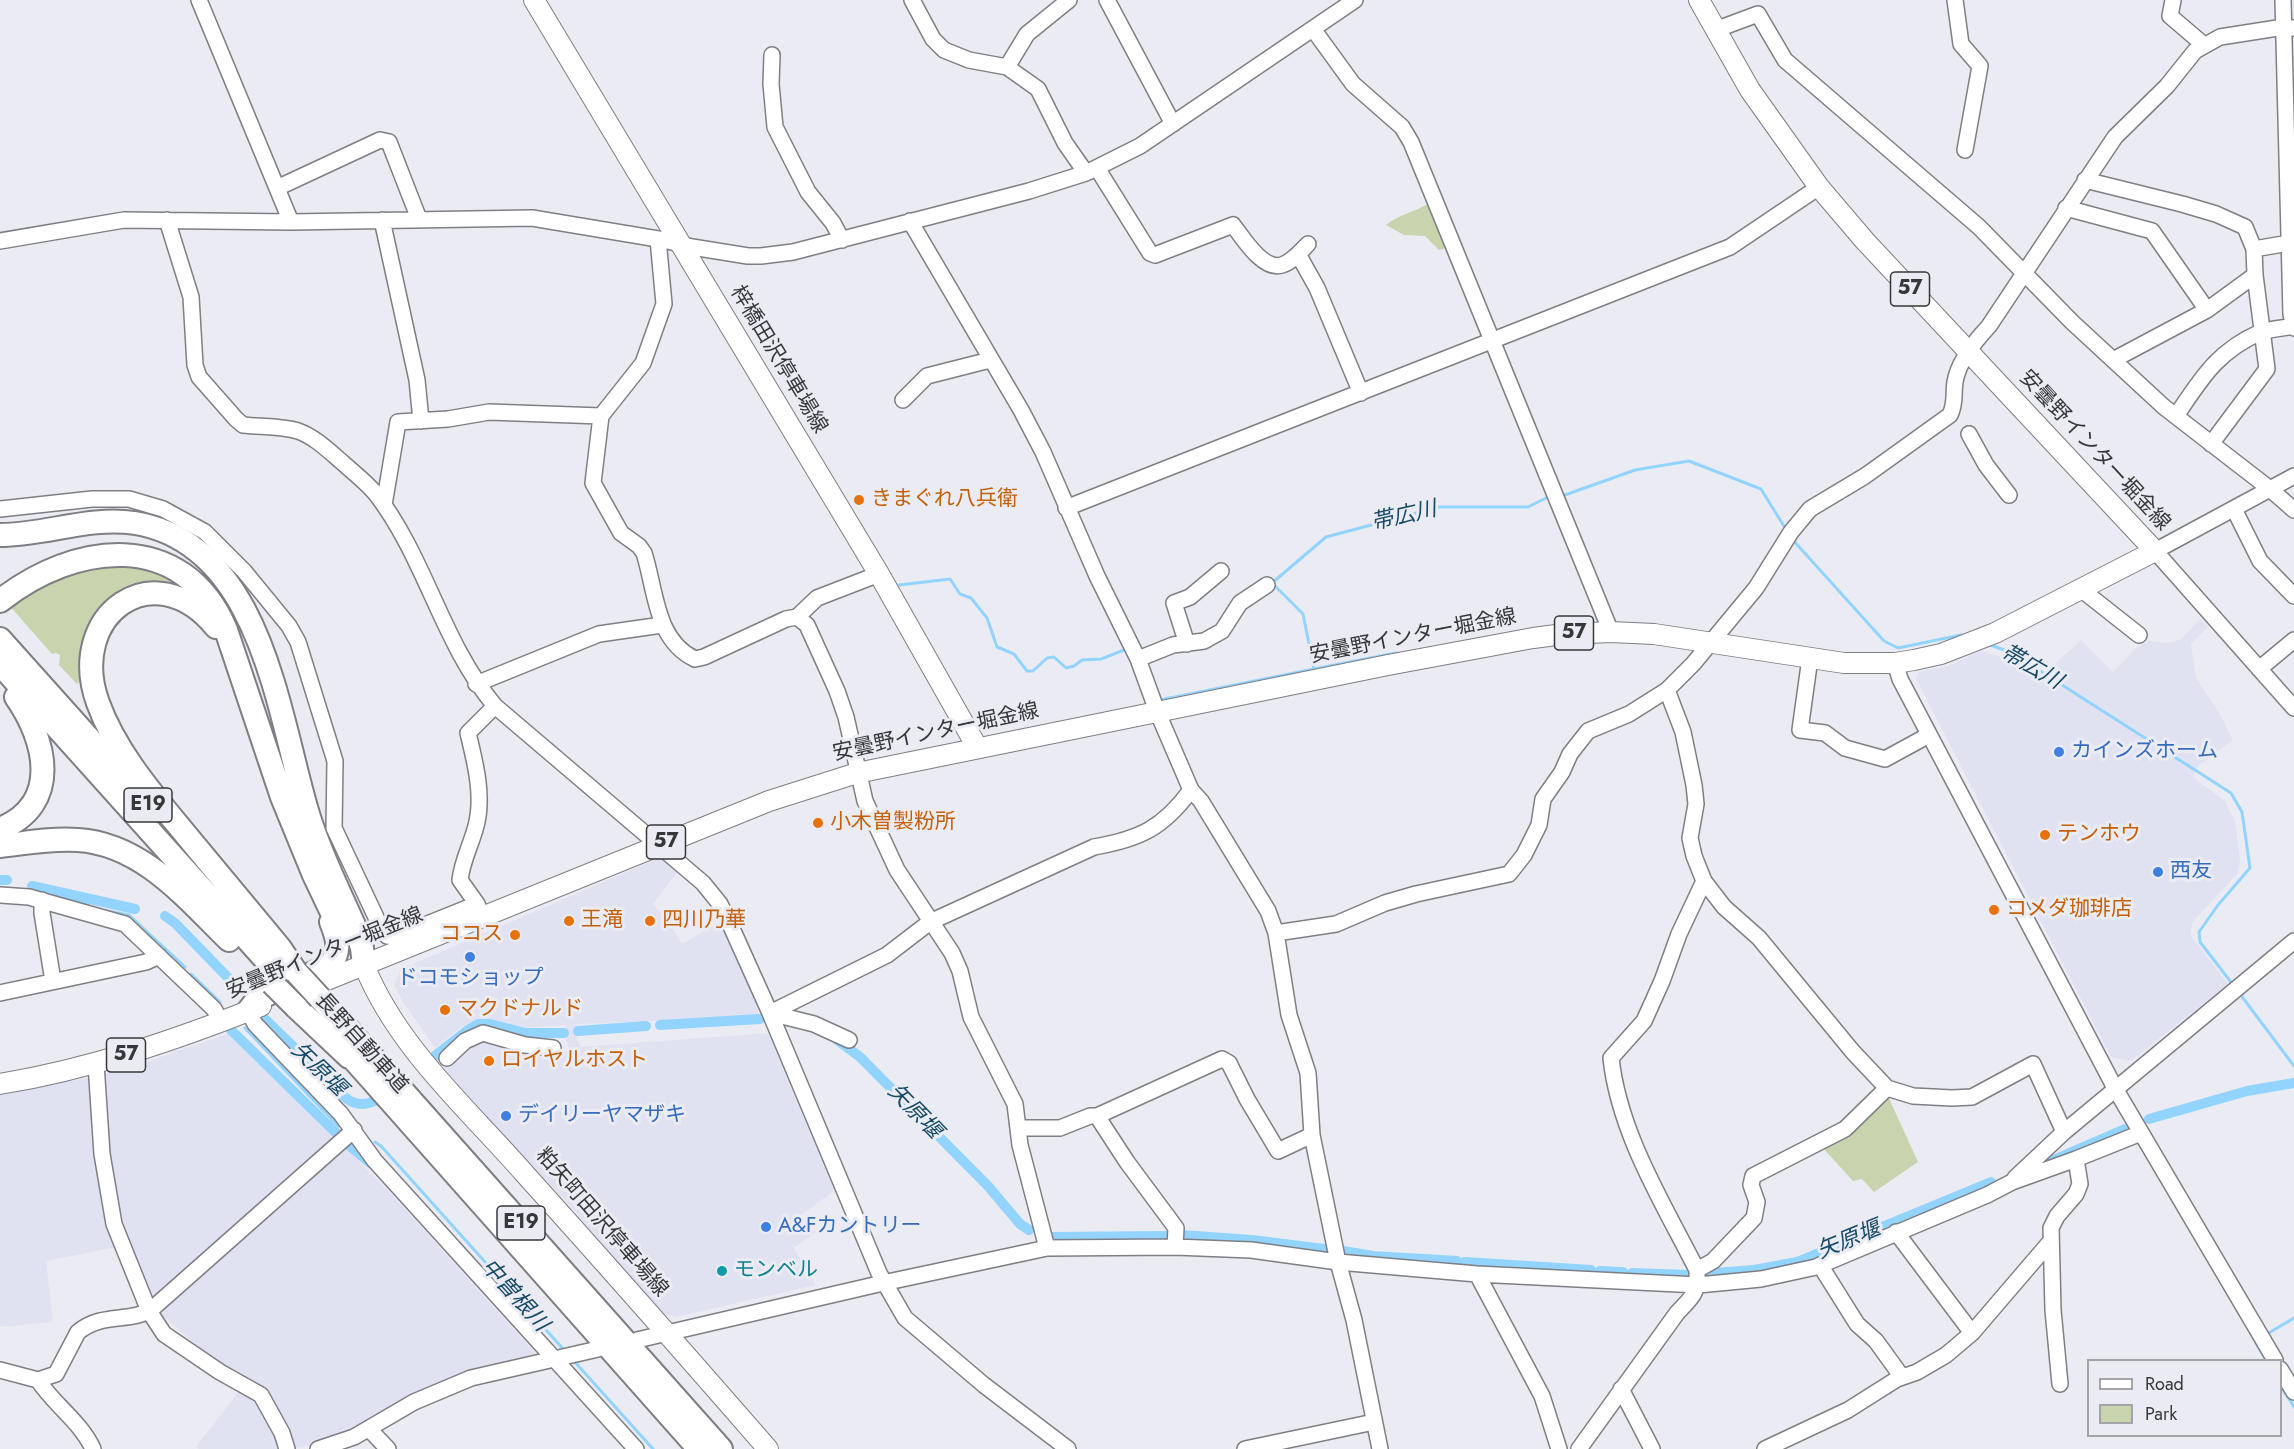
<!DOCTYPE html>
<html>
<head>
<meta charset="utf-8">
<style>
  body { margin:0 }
  #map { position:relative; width:2294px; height:1449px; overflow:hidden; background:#ebecf3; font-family:Jost,sans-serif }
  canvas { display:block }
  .legend { position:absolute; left:2087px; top:1359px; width:195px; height:78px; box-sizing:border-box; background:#ebecf3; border:2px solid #a3a4a9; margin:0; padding:8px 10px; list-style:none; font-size:18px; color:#363739 }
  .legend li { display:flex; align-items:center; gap:12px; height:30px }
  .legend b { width:30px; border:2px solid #a3a4a9 }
</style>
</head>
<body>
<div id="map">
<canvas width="2294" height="1449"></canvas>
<ul class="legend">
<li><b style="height:8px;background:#fff"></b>Road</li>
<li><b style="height:16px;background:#c8d4ae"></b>Park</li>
</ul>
</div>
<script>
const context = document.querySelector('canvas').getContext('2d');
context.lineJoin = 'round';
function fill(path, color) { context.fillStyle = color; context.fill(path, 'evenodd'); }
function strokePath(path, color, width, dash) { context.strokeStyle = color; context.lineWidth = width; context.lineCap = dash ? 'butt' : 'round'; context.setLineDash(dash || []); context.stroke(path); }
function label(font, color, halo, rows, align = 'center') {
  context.font = font + ' Jost,"Noto Sans JP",sans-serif'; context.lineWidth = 6; context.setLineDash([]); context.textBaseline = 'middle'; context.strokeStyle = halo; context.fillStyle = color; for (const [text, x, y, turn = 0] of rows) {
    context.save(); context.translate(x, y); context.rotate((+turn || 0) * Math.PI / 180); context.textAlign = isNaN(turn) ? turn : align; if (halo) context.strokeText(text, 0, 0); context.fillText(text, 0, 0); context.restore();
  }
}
fill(new Path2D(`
  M2200,619L2208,627L2191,644L2196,678L2220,714L2233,740L2199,765L2193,777L2225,801L2235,821L2240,859L2238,873L2192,923L2191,936L2228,984L2131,1061L2111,1057L1916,679L1919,672L1948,666L1981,651L2015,661L2042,676L2081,640L2113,672L2137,647L2149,641L2164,643L2180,640Z
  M657,859L665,860L680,869L653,904L667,919L682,944L721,920L744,972L760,1017L576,1024L577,1039L581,1047L768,1033L834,1191L797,1218L816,1232L794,1248L816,1285L676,1317L660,1313L616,1264L574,1210L505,1138L443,1068L461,1050L489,1038L552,1058L554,1053L570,1050L566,1040V1025L523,1028L477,1019L460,1028L435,1048L403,1002L394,985L401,969Z
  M230,1033L336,1141L341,1143L394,1197L538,1356L309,1446L285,1449H199L196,1447L246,1382L234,1377L157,1311L127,1245L46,1261L53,1322L0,1327V1095L97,1076L140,1064Z`), '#e1e2f1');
fill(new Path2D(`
  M1428,204L1446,248L1439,250L1425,236L1404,235L1386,225C1398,215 1414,212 1428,204Z
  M147,564L195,589L122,598L82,680L77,684L59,665L60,655L56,653L52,654L8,604L80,567Z
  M1887,1094L1918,1162L1874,1192L1862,1179L1853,1181L1821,1146Z`), '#c8d4ae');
strokePath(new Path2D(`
  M1565,495L1635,470L1689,461L1761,489L1787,531
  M1792,539L1884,641L1898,648L1961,635L1965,636
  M899,585L950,579L960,594L971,598L987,618L997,647L1014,654L1027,671H1033L1047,658L1054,657L1066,668L1074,666L1082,660L1101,659L1124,650L1128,653
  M1988,644L2012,653L2231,793L2242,812L2250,868L2218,905L2199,932L2200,942L2234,986
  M1314,669L1396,653
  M1158,699L1160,700L1314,669L1303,614L1272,583L1326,537L1439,507H1528L1550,496
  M71,895L90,907
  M96,909L129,915L185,967
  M191,974L220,1002
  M2240,994L2294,1066
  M245,1028L338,1126
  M375,1142L381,1146L565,1351
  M2267,1334L2294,1318
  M2259,1339L2255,1341L2266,1360
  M574,1361L653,1449
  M2280,1385L2294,1407`), '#92d4fe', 3);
strokePath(new Path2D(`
  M0,880H7
  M32,886L135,909
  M165,916L175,923L239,989
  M265,1019L347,1099C357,1106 366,1105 377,1100
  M660,1025L760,1019
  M231,1030L337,1134
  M578,1031L646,1026
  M836,1039L860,1057L988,1186L1020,1224L1029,1230
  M435,1056L468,1030L478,1024H490L525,1033H564
  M2149,1119L2247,1091L2294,1083
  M345,1142L370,1163
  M2051,1161L2125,1129
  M1181,1235L1252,1240L1332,1250
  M1048,1237L1171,1236
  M1343,1251L1373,1256L1457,1261
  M1465,1262L1591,1270
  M1600,1271L1623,1272
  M1632,1273L1689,1275
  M1701,1274L1754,1270L1797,1262L1991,1182`), '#92d4fe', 10);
const minor = new Path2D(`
  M199,0L291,222
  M912,0L933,39L944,50L969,60L1007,67L1038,89L1065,143L1086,173
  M1107,0L1173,124
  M1955,0L1961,44L1980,66L1965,150
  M2173,0L2170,16L2204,45
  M2283,0L2291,314L2294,328
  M1313,29L1353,84L1402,127L1411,142L1611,632
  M1715,30L1758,14L1785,60L1979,227L2072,322L2164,407L2270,489L2294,510
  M772,55L771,84L775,127L808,192L833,223L842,240
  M1007,67L1027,34L1069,0
  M1097,168L1150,253L1155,255L1233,225C1243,238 1263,271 1282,265C1292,262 1301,251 1308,244
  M2085,180L2182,204L2216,214L2245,227L2254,249
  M277,188L380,140L389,142L419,219
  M2066,208L2152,231L2207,310
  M167,220L191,297L195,365L199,377L236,419L243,425C261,427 281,426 298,431C315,437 329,451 343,463C354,473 367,483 376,494C426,559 442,643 495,706L703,883L720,904L730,924L770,1013L879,1273L905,1318L984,1385L1068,1449
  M382,220L417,380L421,421
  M910,221L1021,410L1043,452L1097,576L1138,659L1157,711L1191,790L1201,801L1268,911L1276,933L1289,1015L1308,1073L1312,1135L1338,1262L1354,1320L1380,1449
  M658,239L664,304L643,363L601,416L593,483L621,533L639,546L644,553C656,590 655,640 695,659L704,657L786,619L797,617L817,598L879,574
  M0,241L124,220L291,222L532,218L664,240L692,247L748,256H761L793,252L1029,191L1086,173L1140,146L1355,0
  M1298,254L1317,288L1361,393
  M2113,360L2207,310L2255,275L2254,249L2289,243
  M903,400L927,376L990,360
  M2176,416C2201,379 2217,351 2261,332C2271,329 2284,328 2294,326
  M1969,434L1986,465L2009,495
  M2211,444L2267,369L2255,275
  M2294,476L2155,551L2294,708
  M384,505L398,422L448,419L489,412L601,416
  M1066,508L1730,247L1819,187
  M0,509L92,499H129L163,509L205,532L244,571L289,626L298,642L335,761L334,828L382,930L387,936L395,937L477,904L483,918
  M2234,509L2260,561L2294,596
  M2082,590L2139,635
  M797,617L807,625L837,691L846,717L865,801L897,870L952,953L960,971L971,1017L1015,1104L1020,1145L1047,1248
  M1187,644L1174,603L1190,597L1221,571
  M1810,658L1800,730L1825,733L1845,748L1885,759L1929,735
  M1138,659L1173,645L1204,641L1222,631L1240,603L1267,585
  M1895,663L1900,679L2116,1090L2275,1360
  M2259,669L2294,640
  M476,684L599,634L662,625
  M1667,690L1683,732L1694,785L1696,804L1690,838L1694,856L1704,881L1724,907L1759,938L1853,1052L1887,1088L1913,1096L1952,1098L1972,1097L2033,1064L2064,1132
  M0,895L29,897L125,924L214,1009L221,1021
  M42,900V913L53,981
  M477,904L460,880C462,861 471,845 476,826C484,796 475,762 468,733L495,706
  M1276,933L1336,924L1385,903L1416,894L1509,874L1524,855L1539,825L1543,799L1562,772L1570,754L1588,731L1629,714L1667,690L1693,664L1756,588L1791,532L1810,509L1865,476L1950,415C1956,403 1953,394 1955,382C1958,362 1976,340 1989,326L2115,137L2167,86L2195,51L2220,37L2284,27L2294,28
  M0,993L146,962L159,956
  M248,1011L255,1024L341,1114L375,1161L636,1449
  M770,1013L887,955L930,922L1094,847C1140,839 1163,828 1191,790
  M770,1013L814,1024L849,1040
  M447,1058L465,1041L483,1033L525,1045L553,1048
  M96,1064L102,1154L114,1224L149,1311L164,1334L220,1372L261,1395L282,1433L287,1449
  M1097,1116L1127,1162L1176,1228L1175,1247
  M1018,1128H1060L1090,1116H1097L1222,1059L1229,1063L1247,1099L1278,1151L1312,1135
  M2015,1178L2064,1132L2294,941
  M1896,1232L1972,1333
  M1820,1265L1857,1324L1876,1341L1902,1377
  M1697,1270L1713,1261L1754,1218L1757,1202L1751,1185L1753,1176L1845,1129L1887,1088
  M1477,1274L1542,1396L1559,1449
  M637,1340L883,1283L1047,1248L1175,1247L1251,1250L1338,1262L1477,1274L1698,1285L1761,1279L1816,1267L1987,1195L2012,1182L2076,1159
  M2280,1369L2294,1392
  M0,1370L38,1380C54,1405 81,1422 93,1449
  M38,1380L56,1374L78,1332C104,1311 131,1324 153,1308L354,1130
  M2060,1384L2053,1310L2051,1228L2057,1216L2076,1194L2080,1184L2076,1159L2141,1133
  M1621,1389L1652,1449
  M369,1429L388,1449
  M318,1449L354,1437L414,1402L471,1378L598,1349
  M1245,1449L1374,1422
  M1579,1449L1677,1313C1693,1296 1698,1294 1697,1270C1663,1203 1619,1133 1611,1058L1644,1021L1662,981L1679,934L1704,881
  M1765,1449L1848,1410L1897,1379L1917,1372L1946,1355L1972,1333L2050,1242`);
const major = new Path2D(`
  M534,0L879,574L977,747
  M364,965C397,1047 467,1108 524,1173C606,1264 687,1356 768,1449
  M297,992L769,801L857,773L1388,665L1533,638L1564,634L1611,632L1654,634L1844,663H1895L1914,660L1941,654L1995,633L2155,551L1865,241L1819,187L1750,90L1699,0
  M0,1084C90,1069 176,1040 261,1006`);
const highway = new Path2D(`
  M0,535C46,535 89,516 135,523C262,544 278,715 308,814C320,854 340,893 357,932L362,948L364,965
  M0,601C74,542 183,528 226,630L282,797L314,875L343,936
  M216,627C154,551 66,615 98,703C116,753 154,796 187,836C218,873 249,911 280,948L296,972
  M0,639L137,792
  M0,664L282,978
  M0,829C62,804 46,740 16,697
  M0,846C26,843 52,838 78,840C142,844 186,898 229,940
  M320,998L721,1449
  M296,1007L349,1057
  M248,1011L256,1001L264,996L330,965C342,951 337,937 331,922
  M340,1044L699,1449`);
strokePath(minor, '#7e7f85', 18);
strokePath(major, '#7e7f85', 22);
strokePath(highway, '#7e7f85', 26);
strokePath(minor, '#fff', 15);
strokePath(major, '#fff', 20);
strokePath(highway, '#fff', 22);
const highwayBridge = new Path2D(`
  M296,972L320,998
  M272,983L296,1007`);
strokePath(highwayBridge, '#7e7f85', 26, []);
strokePath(highwayBridge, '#fff', 22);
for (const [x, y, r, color] of [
  [859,500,6,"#e8710a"],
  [2059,752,6,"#3f7fe0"],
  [818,823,6,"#e8710a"],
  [2045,835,6,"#e8710a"],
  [2158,872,6,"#3f7fe0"],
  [1994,910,6,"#e8710a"],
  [569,921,6,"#e8710a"],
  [650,921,6,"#e8710a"],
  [515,935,6,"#e8710a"],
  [470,957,6,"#3f7fe0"],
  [445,1010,6,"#e8710a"],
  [489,1061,6,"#e8710a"],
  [506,1116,6,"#3f7fe0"],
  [766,1227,6,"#3f7fe0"],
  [722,1271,6,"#0f9aa8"]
]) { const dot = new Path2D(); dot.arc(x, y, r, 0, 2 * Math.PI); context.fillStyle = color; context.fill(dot); strokePath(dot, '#ebecf3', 2); }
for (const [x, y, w] of [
  [1910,289,39],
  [1574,633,39],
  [148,805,48],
  [666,842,39],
  [126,1055,39],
  [521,1223,48]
]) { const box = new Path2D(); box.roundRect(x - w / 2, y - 17, w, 34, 4.5); context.fillStyle = '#ebecf3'; context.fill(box); strokePath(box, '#363739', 1.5); }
label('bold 20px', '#363739', null, [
  ["57",1910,289],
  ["57",1574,633],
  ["E19",148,805],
  ["57",666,842],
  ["57",126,1055],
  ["E19",521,1223]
]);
label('21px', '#363739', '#ebecf3', [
  ["梓橋田沢停車場線",778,360,59],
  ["安曇野インター堀金線",2094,451,47],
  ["安曇野インター堀金線",1413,637,-11],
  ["安曇野インター堀金線",936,733,-12],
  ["安曇野インター堀金線",325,954,-22],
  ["長野自動車道",361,1044,48],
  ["粕矢町田沢停車場線",601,1223,49]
]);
label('21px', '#c56008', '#ebecf3', [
  ["きまぐれ八兵衛",871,500],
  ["小木曽製粉所",830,823],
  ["テンホウ",2057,835],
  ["コメダ珈琲店",2006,910],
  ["王滝",581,921],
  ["四川乃華",662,921],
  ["ココス",503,935,"right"],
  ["マクドナルド",457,1010],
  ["ロイヤルホスト",501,1061]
], 'left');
label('21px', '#366cbe', '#ebecf3', [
  ["カインズホーム",2071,752],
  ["西友",2170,872],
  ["ドコモショップ",470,979,"center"],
  ["デイリーヤマザキ",518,1116],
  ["A&Fカントリー",778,1227]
], 'left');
label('21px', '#0d838f', '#ebecf3', [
  ["モンベル",734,1271]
], 'left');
label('italic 22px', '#164965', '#ebecf3', [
  ["帯広川",1404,517,-13],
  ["帯広川",2031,668,30],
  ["矢原堰",318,1070,44],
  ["矢原堰",914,1112,46],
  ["矢原堰",1849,1241,-22],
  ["中曽根川",514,1296,48]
]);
</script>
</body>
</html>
